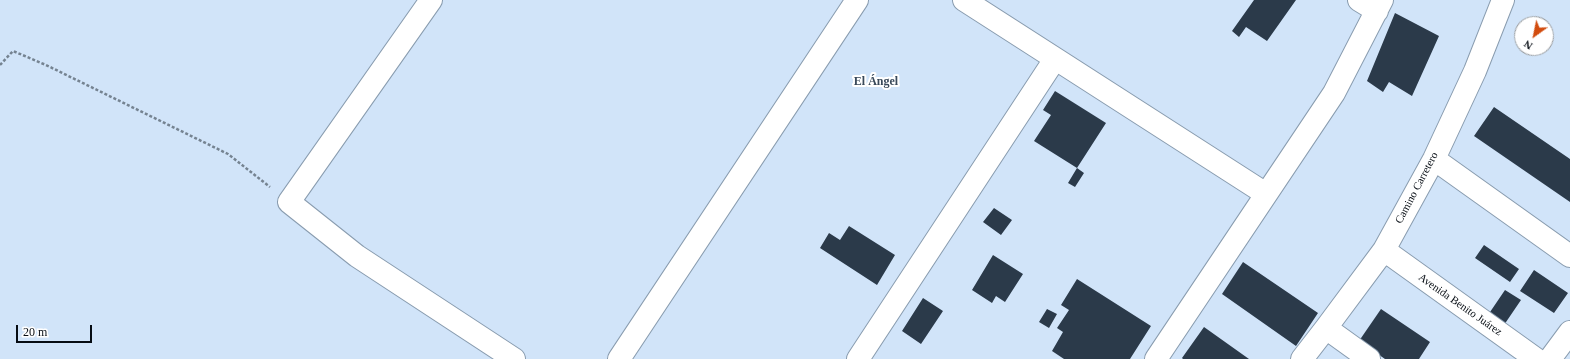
<!DOCTYPE html>
<html>
<head>
<meta charset="utf-8">
<style>
  body { margin:0 }
  #map { position:relative; width:1570px; height:359px; overflow:hidden; background:#d1e4f9; font-family:Georgia,serif }
  canvas { display:block }
  .north { position:absolute; left:1514px; top:16px; width:40px; height:40px; box-sizing:border-box; background:#fff; border:1px solid #9b9ea1; border-radius:50%; rotate:213deg; font-size:11px; font-weight:700; line-height:16px; text-align:center; color:#060c13 }
  .north::after { content:''; display:block; margin:auto; width:14px; height:18px; background:#d24c0e; clip-path:polygon(50% 0,100% 100%,50% 72%,0 100%) }
  .scale { position:absolute; left:16px; top:325px; width:76px; height:18px; box-sizing:border-box; border:2px solid #060c13; border-top:0; padding-left:5px; font-size:12px; line-height:14px; white-space:nowrap; color:#060c13; -webkit-text-stroke:3px #fff; paint-order:stroke }
</style>
</head>
<body>
<div id="map">
<canvas width="1570" height="359"></canvas>
<div class="north">N</div>
<div class="scale">20 m</div>
</div>
<script>
const context = document.querySelector('canvas').getContext('2d');
context.lineJoin = 'round';
function fill(path, color) { context.fillStyle = color; context.fill(path, 'evenodd'); }
function strokePath(path, color, width, dash) { context.strokeStyle = color; context.lineWidth = width; context.lineCap = dash ? 'butt' : 'round'; context.setLineDash(dash || []); context.stroke(path); }
function label(font, color, halo, rows, align = 'center') {
  context.font = font + ' Georgia,serif'; context.lineWidth = 4; context.setLineDash([]); context.textBaseline = 'middle'; context.strokeStyle = halo; context.fillStyle = color; for (const [text, x, y, turn = 0] of rows) {
    context.save(); context.translate(x, y); context.rotate((+turn || 0) * Math.PI / 180); context.textAlign = isNaN(turn) ? turn : align; if (halo) context.strokeText(text, 0, 0); context.fillText(text, 0, 0); context.restore();
  }
}
fill(new Path2D(`
  M1254,0H1296L1267,41L1246,27L1239,37L1232,31Z
  M1395,13L1439,36L1412,96L1389,82L1383,92L1367,81Z
  M1055,91L1106,123L1077,168L1034,141L1051,115L1043,110Z
  M1494,107L1570,159V202L1474,136Z
  M1077,168L1084,173L1075,187L1068,183Z
  M994,208L1012,220L1001,235L983,222Z
  M849,226L895,255L877,285L820,248L829,233L840,240Z
  M1484,245L1519,269L1510,282L1475,258Z
  M993,255L1023,274L1005,302L996,296L992,303L972,290Z
  M1243,262L1318,313L1296,346L1222,294Z
  M1534,270L1568,293L1554,313L1520,291Z
  M1077,279L1151,326L1130,359H1064L1052,351L1063,332L1057,328L1069,310L1061,305Z
  M1505,290L1521,300L1504,325L1488,315Z
  M923,298L943,311L921,344L902,331Z
  M1047,309L1057,314L1049,328L1039,322Z
  M1381,309L1430,342L1419,359H1385L1359,341Z
  M1204,327L1249,359H1183L1182,358Z`), '#2b3a4a');
const minor = new Path2D(`
  M431,0L289,202L357,256L514,359
  M964,0L1266,194
  M1359,0L1377,11
  M1434,159L1570,256
  M1384,250L1536,359
  M1326,328L1369,359
  M619,359L857,0
  M858,359L1055,59
  M1156,359L1334,93L1382,0
  M1302,359L1326,328L1384,250L1434,159L1475,71L1503,0
  M1550,359L1570,332`);
strokePath(minor, '#899caf', 24);
strokePath(new Path2D(`
  M0,65L13,51L46,65L228,154L270,187`), '#758391', 2.5, [3, 2]);
strokePath(minor, '#fff', 22);
label('11px', '#060c13', '#fff', [
  ["Camino Carretero",1417,188,-62],
  ["Avenida Benito Juárez",1460,305,35]
]);
label('bold 12px', '#39495a', '#fff', [
  ["El Ángel",876,82]
]);
</script>
</body>
</html>
